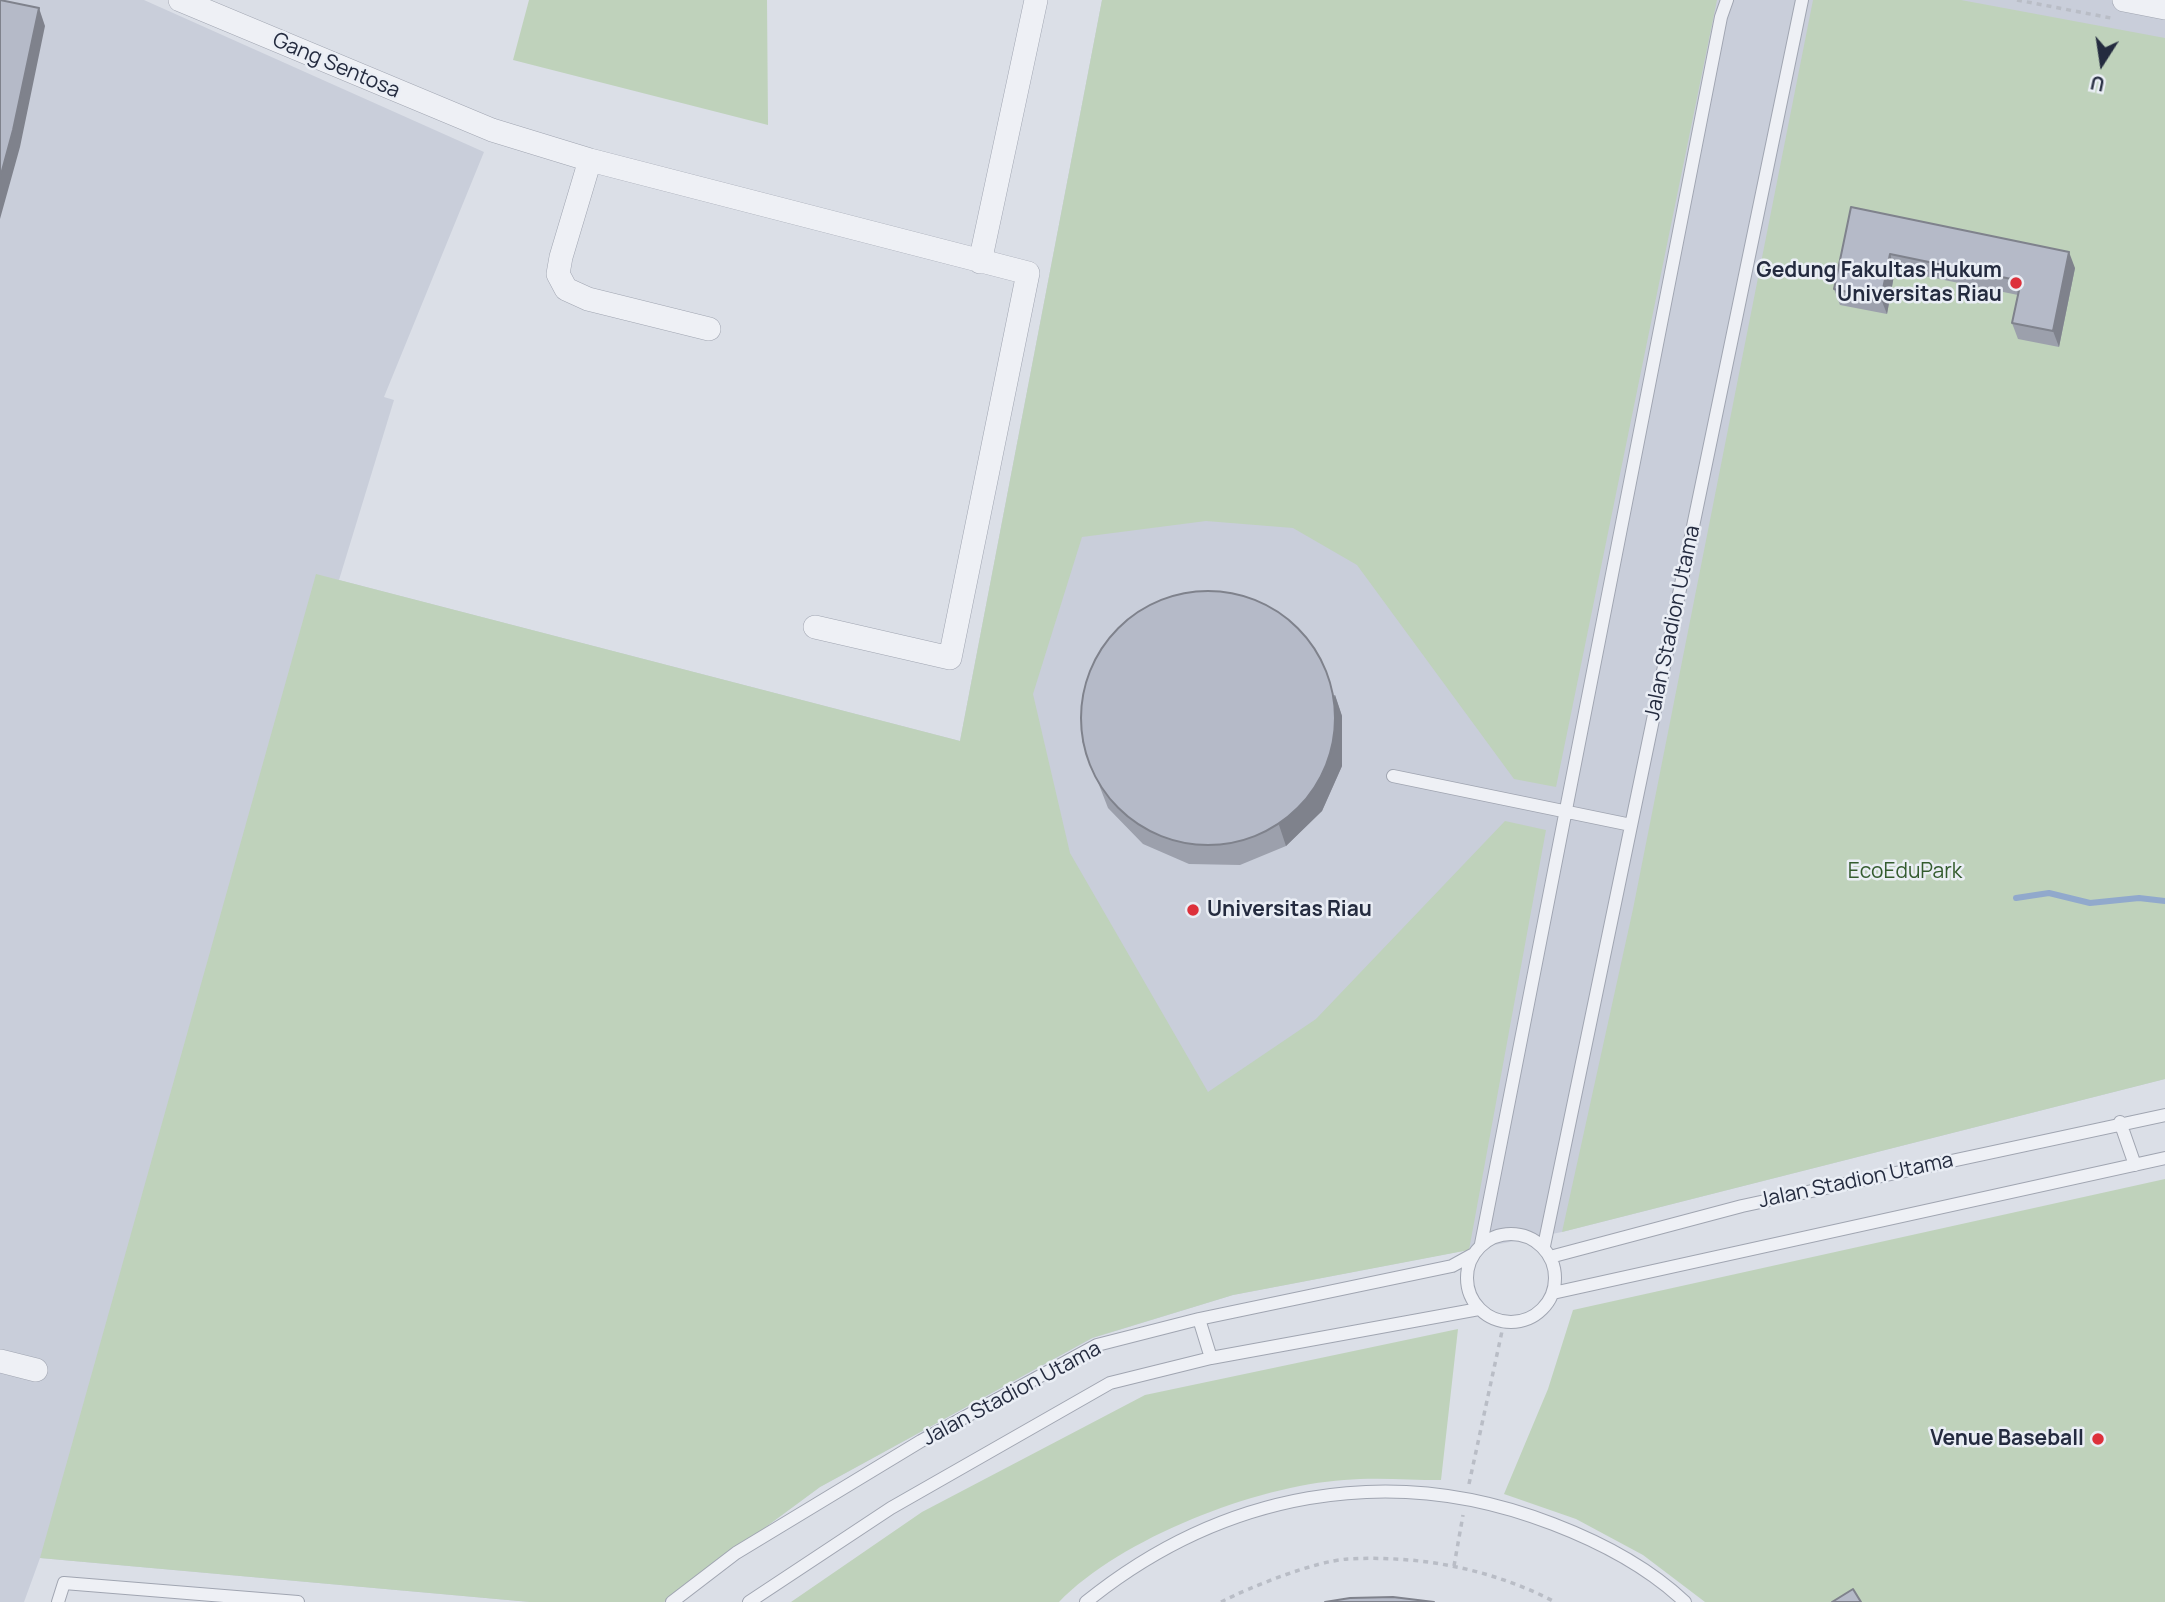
<!DOCTYPE html>
<html>
<head>
<meta charset="utf-8">
<style>
  body { margin:0 }
  #map { position:relative; width:2165px; height:1602px; overflow:hidden; background:#dbdfe7; font-family:Manrope,sans-serif }
  canvas { display:block }
  .north { position:absolute; left:2067px; top:28px; width:70px; height:70px; -webkit-text-stroke:5px #eaeef5; paint-order:stroke; rotate:192deg; font-size:19px; font-weight:700; line-height:28px; text-align:center; color:#242b3f }
  .north::after { content:''; display:block; margin:auto; width:24px; height:32px; background:#242b3f; clip-path:polygon(50% 0,100% 100%,50% 72%,0 100%) }
</style>
</head>
<body>
<div id="map">
<canvas width="2165" height="1602"></canvas>
<div class="north">U</div>
</div>
<script>
const context = document.querySelector('canvas').getContext('2d');
context.lineJoin = 'round';
function fill(path, color) { context.fillStyle = color; context.fill(path, 'evenodd'); }
function strokePath(path, color, width, dash) { context.strokeStyle = color; context.lineWidth = width; context.lineCap = dash ? 'butt' : 'round'; context.setLineDash(dash || []); context.stroke(path); }
function label(font, color, halo, rows, align = 'center') {
  context.font = font + ' Manrope,sans-serif'; context.lineWidth = 5; context.setLineDash([]); context.textBaseline = 'middle'; context.strokeStyle = halo; context.fillStyle = color; for (const [text, x, y, turn = 0] of rows) {
    context.save(); context.translate(x, y); context.rotate((+turn || 0) * Math.PI / 180); context.textAlign = isNaN(turn) ? turn : align; if (halo) context.strokeText(text, 0, 0); context.fillText(text, 0, 0); context.restore();
  }
}
fill(new Path2D(`
  M0,0H144L484,152L384,397L394,400L339,580L960,741L1102,0H2165V1079L1562,1232L1233,1295L1093,1338L820,1487L664,1602H530L40,1558L24,1602H0Z`), '#c9ceda');
fill(new Path2D(`
  M529,0H767L768,125L513,60Z
  M1102,0H1717L1556,787L1514,779L1357,565L1293,528L1206,521L1082,537L1033,694L1070,853L1208,1092L1316,1019L1505,821L1546,830L1469,1250L1233,1295L1092,1338L820,1487L664,1602H530L40,1558L316,574L960,741Z
  M1813,0H1961L2165,38V1079L1562,1232L1633,909Z
  M2165,1179V1602H1705L1643,1555L1576,1519L1504,1494L1548,1389L1573,1310Z
  M1458,1329L1441,1480C1409,1480 1376,1477 1344,1480C1256,1486 1121,1538 1059,1602H791L922,1512L1145,1395Z`), '#bfd2bb');
strokePath(new Path2D(`
  M2016,898L2049,893L2090,903L2139,898L2165,901`), '#91a9cc', 6);
const service = new Path2D(`
  M1393,776L1631,825
  M2120,1122L2135,1165
  M1467 1278a44 44 0 1 1 88 0a44 44 0 1 1-88 0Z
  M1481,1244L1721,17L1727,0
  M1544,1246L1802,0
  M1550,1257L1742,1206L2165,1115
  M1553,1293L2165,1158
  M1199,1319L1211,1358
  M58,1602L64,1583L298,1602
  M672,1602L736,1553L921,1441L1097,1345L1199,1319L1452,1266L1472,1255
  M749,1602L891,1508L1110,1383L1211,1358L1479,1309
  M1086,1602C1221,1493 1389,1460 1553,1524C1600,1542 1648,1567 1685,1602`);
const minor = new Path2D(`
  M180,0L492,130L590,160L1028,273L950,658L815,627
  M2124,0L2165,8
  M590,160L561,257L558,274L566,289L588,299L709,329
  M980,262L1036,0
  M0,1361L36,1370`);
strokePath(service, '#a0a5b1', 14);
strokePath(minor, '#a0a5b1', 24);
strokePath(new Path2D(`
  M2017,0L2111,18
  M1469,1484L1504,1322
  M1454,1566L1463,1515
  M1221,1602C1250,1587 1315,1561 1348,1559C1420,1555 1492,1569 1555,1602`), '#b9bdc6', 3.5, [5, 5]);
strokePath(service, '#eef0f5', 12);
strokePath(minor, '#eef0f5', 23);
fill(new Path2D(`
  M1851,207L2075,268L2059,347L2018,339L2012,323L2018,295L1895,270L1887,314L1840,305L1834,289Z
  M1335,695L1342,716V766L1322,811L1286,846L1240,865L1189,864L1143,844L1108,808L1082,741Z`), '#9ca0ac');
fill(new Path2D(`
  M39,8L45,26L20,147L0,219V178Z
  M2069,252L2075,268L2059,347L2053,331Z
  M1890,254L1895,270L1887,314L1881,299Z
  M1335,695L1342,716V766L1322,811L1286,846L1279,825Z`), '#7f828c');
const building = new Path2D(`
  M0,0L39,8L13,130L0,178Z
  M1851,207L2069,252L2053,331L2012,323L2021,281L1890,254L1881,299L1834,289Z
  M1081 718a127 127 0 1 1 254 0a127 127 0 1 1-254 0Z
  M1853,1589L1861,1602H1832Z
  M1393,1597L1434,1602H1325L1350,1598Z`);
fill(building, '#b5bac8');
strokePath(building, '#7f828c', 2);
for (const [x, y, r, color] of [
  [2016,283,7,"#dd303b"],
  [1193,910,7,"#dd303b"],
  [2098,1439,7,"#dd303b"]
]) { const dot = new Path2D(); dot.arc(x, y, r, 0, 2 * Math.PI); context.fillStyle = color; context.fill(dot); strokePath(dot, '#eaeef5', 2.5); }
label('21px', '#242b3f', '#eaeef5', [
  ["Gang Sentosa",336,66,23],
  ["Jalan Stadion Utama",1673,623,-78],
  ["Jalan Stadion Utama",1856,1181,-12],
  ["Jalan Stadion Utama",1012,1394,-28]
]);
label('bold 21px', '#242b3f', '#eaeef5', [
  ["Gedung Fakultas Hukum",2002,271],
  ["Universitas Riau",2002,295],
  ["Universitas Riau",1207,910,"left"],
  ["Venue Baseball",2084,1439]
], 'right');
label('21px', '#345c2f', '#eaeef5', [
  ["EcoEduPark",1905,872]
]);
</script>
</body>
</html>
